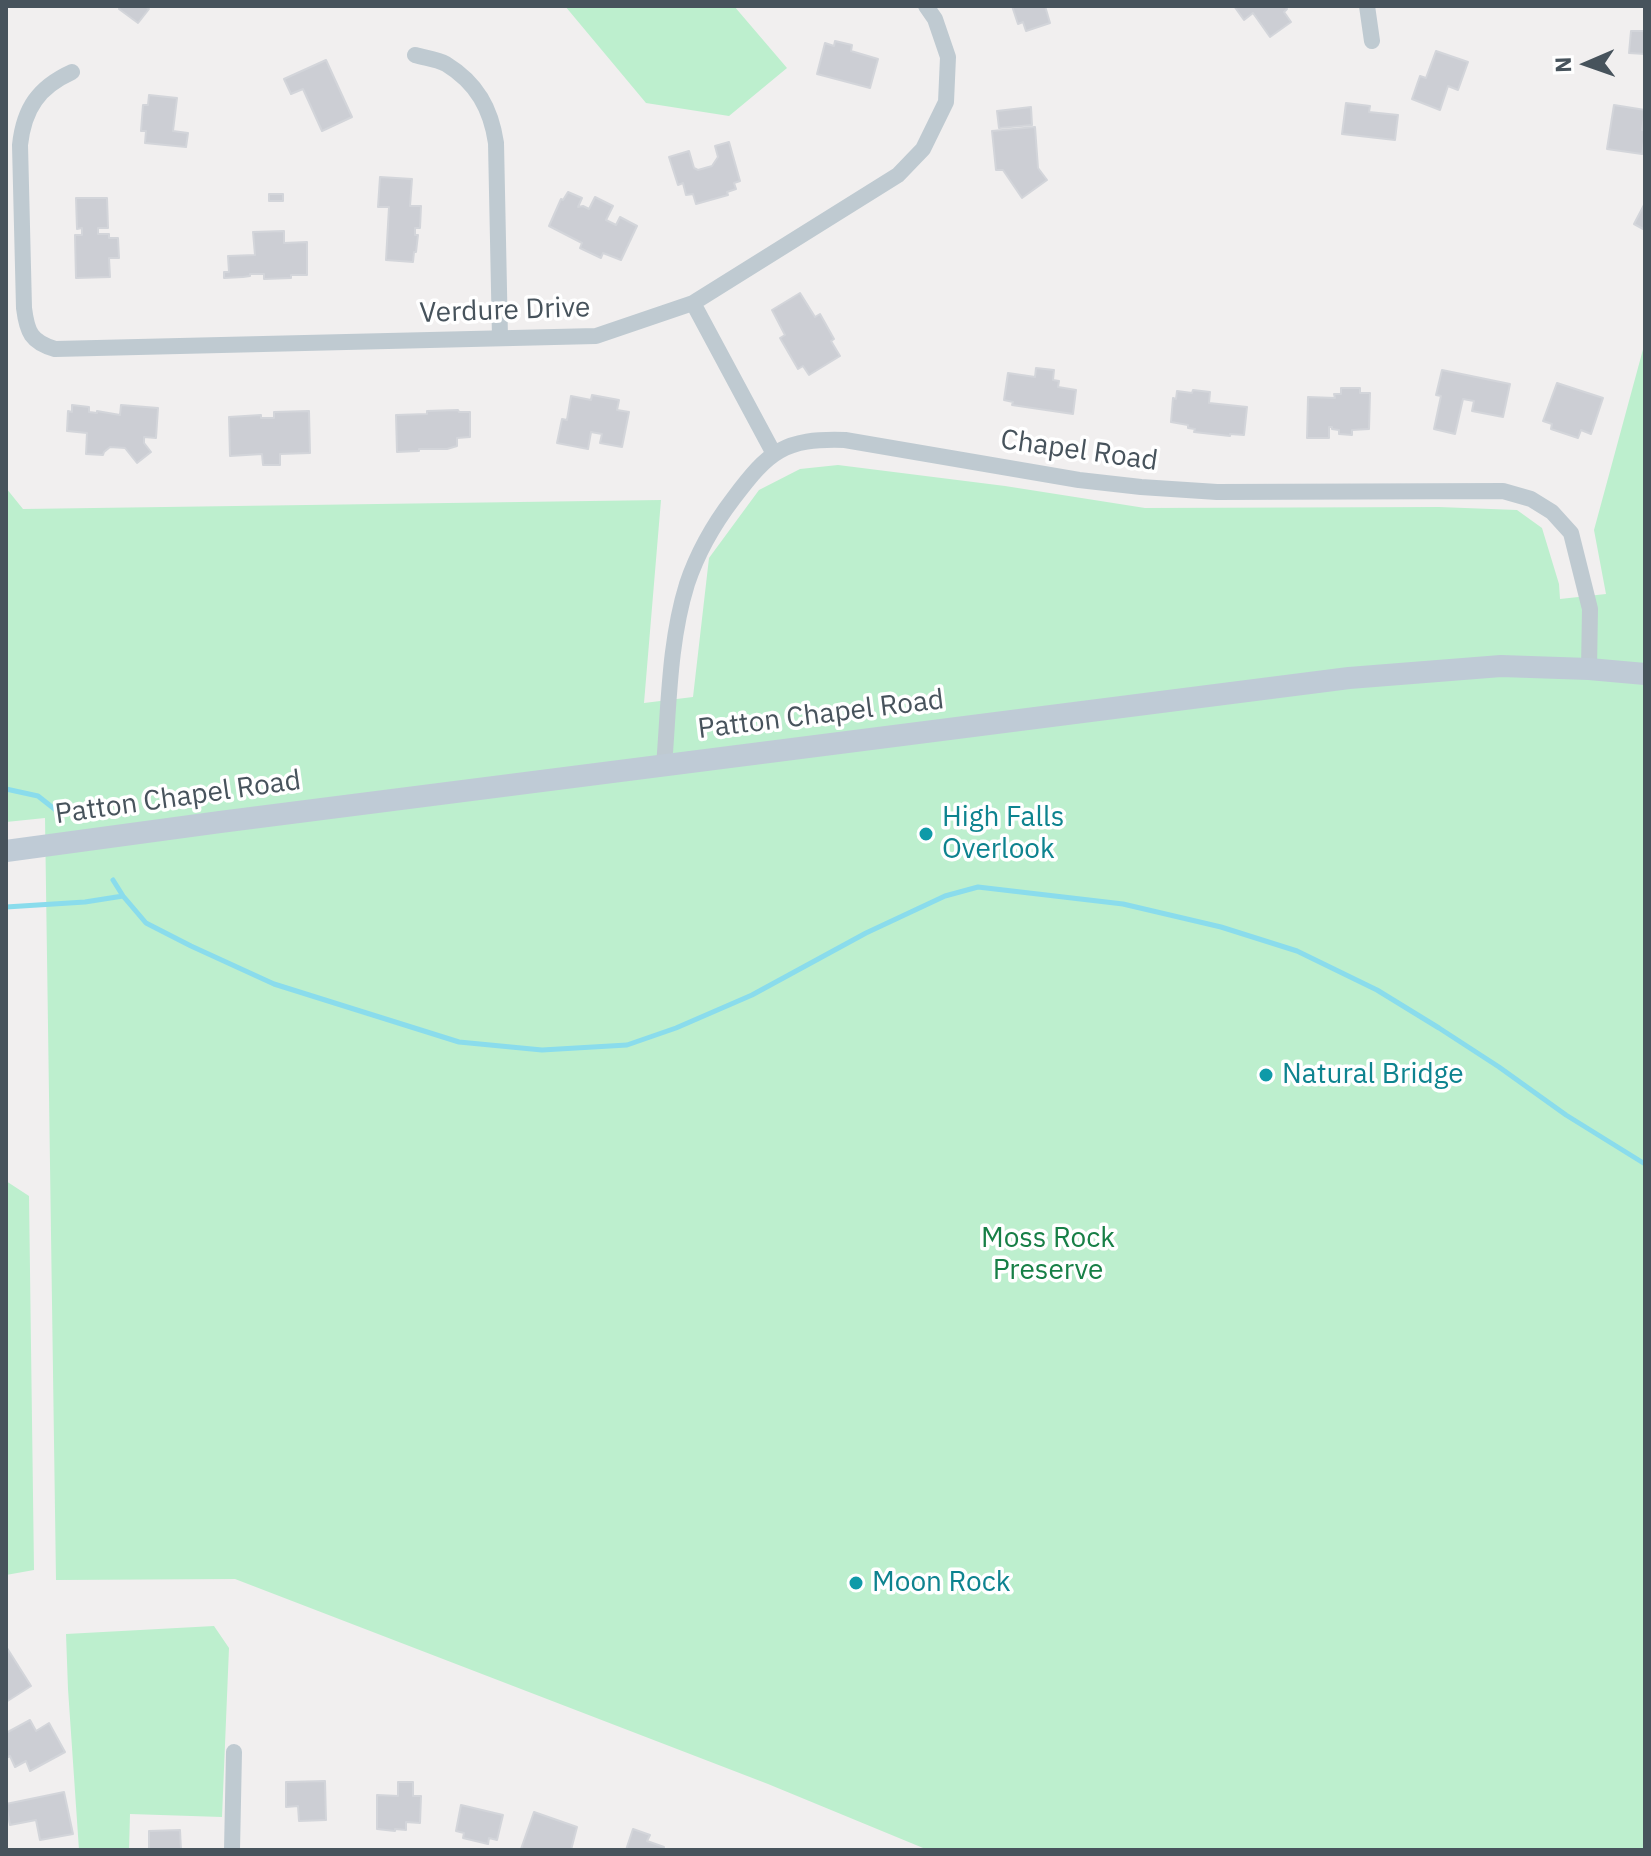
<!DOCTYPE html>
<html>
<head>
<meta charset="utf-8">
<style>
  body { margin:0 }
  #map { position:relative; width:1651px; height:1856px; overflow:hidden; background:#f1efef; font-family:"IBM Plex Sans",sans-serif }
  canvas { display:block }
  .frame { position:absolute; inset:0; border:8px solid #47535c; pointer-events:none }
  .north { position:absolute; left:1547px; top:24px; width:80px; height:80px; -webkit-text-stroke:6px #fff; paint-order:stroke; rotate:268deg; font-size:22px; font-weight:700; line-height:32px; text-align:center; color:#47535c }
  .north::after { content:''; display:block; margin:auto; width:28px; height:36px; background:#47535c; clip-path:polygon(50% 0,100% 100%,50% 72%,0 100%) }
</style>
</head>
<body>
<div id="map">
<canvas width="1651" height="1856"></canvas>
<div class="frame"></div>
<div class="north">N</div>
</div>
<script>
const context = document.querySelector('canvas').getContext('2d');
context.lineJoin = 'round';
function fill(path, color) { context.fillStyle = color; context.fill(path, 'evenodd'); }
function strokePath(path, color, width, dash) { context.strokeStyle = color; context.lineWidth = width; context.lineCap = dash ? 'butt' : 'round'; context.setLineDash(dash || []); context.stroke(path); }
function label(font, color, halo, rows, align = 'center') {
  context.font = font + ' "IBM Plex Sans",sans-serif'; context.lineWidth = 7; context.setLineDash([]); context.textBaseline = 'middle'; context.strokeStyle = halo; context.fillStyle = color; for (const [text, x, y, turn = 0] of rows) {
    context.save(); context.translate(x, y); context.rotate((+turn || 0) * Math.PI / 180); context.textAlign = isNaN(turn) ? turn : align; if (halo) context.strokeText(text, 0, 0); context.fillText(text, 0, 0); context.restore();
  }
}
fill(new Path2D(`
  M565,6H734L787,68L729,116L646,103Z
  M1645,342V1850H928L768,1784L235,1579L56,1580L45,818L6,822V488L23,509L661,500L644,703L693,697L709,558L759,490L800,469L838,465L1005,486L1145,508L1439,507L1517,510L1542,528L1559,584L1560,599L1606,594L1594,530Z
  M6,1181L29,1196L34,1570L6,1575Z
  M214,1626L229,1648L222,1817L130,1814L129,1850H79L68,1689L66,1634Z`), '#bdefce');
strokePath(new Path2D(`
  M6,789L38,796L57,811
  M113,880L123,896L146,923L191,946L274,984L459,1042L542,1050L627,1045L676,1028L752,995L866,933L945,896L978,887L1123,904L1221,927L1297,951L1377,990L1439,1028L1499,1067L1566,1115L1645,1164
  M6,907L85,902L123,896`), '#8adcec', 5);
const building = new Path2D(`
  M120,6H145L149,9L138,23L119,9Z
  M1012,6H1045L1050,23L1026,31L1023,22L1018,24Z
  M1234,6H1285L1287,9L1284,12L1291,22L1270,37L1253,13L1244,20Z
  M1645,8V54L1629,53L1631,31H1644Z
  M835,41L852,45L851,51L878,59L870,88L817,74L825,43L834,46Z
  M1436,51L1468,62L1458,90L1448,86L1440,110L1412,99L1420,76L1426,78Z
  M326,60L352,117L322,131L303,89L291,94L284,79Z
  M149,95L177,98L173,131L188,133L186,147L145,143L146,131H141L143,105H148Z
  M1346,103L1370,106L1369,112L1398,115L1395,140L1342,134Z
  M1614,105L1645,110L1642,130H1645V135L1642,154L1607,149Z
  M1031,107L1032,125L999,128L997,111Z
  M1035,127L1038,168L1047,180L1022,198L1003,170H996L992,131Z
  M729,142L740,181L734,183L736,189L727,192L728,195L696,204L693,194L686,195L683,183L678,185L669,157L689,151L694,168L698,170L712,166L718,157L715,146Z
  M380,177L412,179L410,206H421L420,228H415V235H418L416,252H414L413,262L386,260L389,207H378Z
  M568,192L582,198L578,207L583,206L589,209L595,197L613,206L606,220L616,225L620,217L637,226L621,260L603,253L601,258L580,248L582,243L549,226L561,199L563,200Z
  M269,194H283V201H269Z
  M76,198H107L108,228H98V234H109V238H118L119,258H109L110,277L76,278L75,235H82V228L77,229Z
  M1645,203V230L1634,224Z
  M284,231V243L307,242V275H291V278L264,279V274H250V276L243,277L224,278V272H229L228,256L255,255L253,232Z
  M800,293L815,317L820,314L834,339L831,341L840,356L809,375L803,366L798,369L780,338L785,335L772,310Z
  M1036,368L1054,370L1053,380L1059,381L1058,387L1076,390L1073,414L1012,405L1013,402L1004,400L1008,373L1035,377Z
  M1442,370L1510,384L1503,417L1472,411L1474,401L1463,399L1455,434L1434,429L1441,396L1436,395Z
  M1557,383L1603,398L1591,434L1581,430L1578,438L1551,429L1552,424L1543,421Z
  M1341,388H1360V393H1370L1369,429L1352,430V435L1339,434V430L1332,429V427H1329V438H1307L1308,397L1335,398L1334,394H1341Z
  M1193,390L1210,392L1209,403L1247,407L1244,435L1230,434V436L1194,432L1195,429L1188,428V425L1171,422L1173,398L1176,399L1177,391L1192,393Z
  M592,395L619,400L617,410L629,412L622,447L600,443L602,434L591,432L588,449L557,443L562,419L567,420L571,396L591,400Z
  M72,405L89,407V412L97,413V411L120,415L121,405L158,408L156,438L144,437V443L151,452L137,463L125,448L110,447L104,452L103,455L86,454L87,433L67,431L68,411L72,412Z
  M458,410L459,412H470V437L457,438V446L447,449H419V451L397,452L396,415L427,414V411Z
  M309,411L310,453L280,454V465H263L262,454L230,456L229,417L261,415V418H274V412Z
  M6,1648H7L31,1686L6,1702Z
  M30,1720L36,1731L49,1723L65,1752L30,1771L26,1761L15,1767L10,1756L6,1758V1733Z
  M325,1781L326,1820L299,1821L298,1806L286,1807V1782Z
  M398,1782H413V1796H421L420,1823L406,1822V1830L395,1829V1831L377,1829V1795L398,1796Z
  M64,1792L73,1834L40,1840L36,1820L10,1825L6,1804Z
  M461,1805L503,1815L497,1840L489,1838L488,1844L463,1838L464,1833L456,1831Z
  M534,1812L577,1827L571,1850L521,1849Z
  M633,1829L650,1835L647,1841L664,1847L663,1850H626Z
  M180,1830L181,1850H149V1831Z`);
fill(building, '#ccced4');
strokePath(building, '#d3d5da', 2);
strokePath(new Path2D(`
  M1367,6L1372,41
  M415,55C425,58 437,59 446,64C477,83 491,109 496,143L500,338
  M72,72C39,87 24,108 20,145L24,308C27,332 31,342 55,349L596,336L693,303L898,175L923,149L946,102L948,57L935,19L926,6
  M693,303L774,454
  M664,766C669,705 669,642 687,584C697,554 714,524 733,499C769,451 784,438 845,440L1079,480L1141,487L1217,492L1503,491L1531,499L1552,512L1571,533L1590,609L1589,669
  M232,1850L234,1752`), '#bfcad1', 16);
strokePath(new Path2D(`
  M6,851L220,822L1349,678L1501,666L1589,669L1645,674`), '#bfcbd6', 22);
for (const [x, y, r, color] of [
  [926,834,8,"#0f9aa8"],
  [1266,1075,8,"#0f9aa8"],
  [856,1583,8,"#0f9aa8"]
]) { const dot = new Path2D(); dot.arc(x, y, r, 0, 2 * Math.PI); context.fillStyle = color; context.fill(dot); strokePath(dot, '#fff', 3); }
label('28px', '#47535c', '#fff', [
  ["Verdure Drive",505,311,-2],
  ["Chapel Road",1079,451,8],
  ["Patton Chapel Road",821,715,-7],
  ["Patton Chapel Road",178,798,-8]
]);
label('28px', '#0d838f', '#fff', [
  ["High Falls",942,818],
  ["Overlook",942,850],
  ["Natural Bridge",1282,1075],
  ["Moon Rock",872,1583]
], 'left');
label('28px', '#177f46', '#fff', [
  ["Moss Rock",1048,1239],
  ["Preserve",1048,1271]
]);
</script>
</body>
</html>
